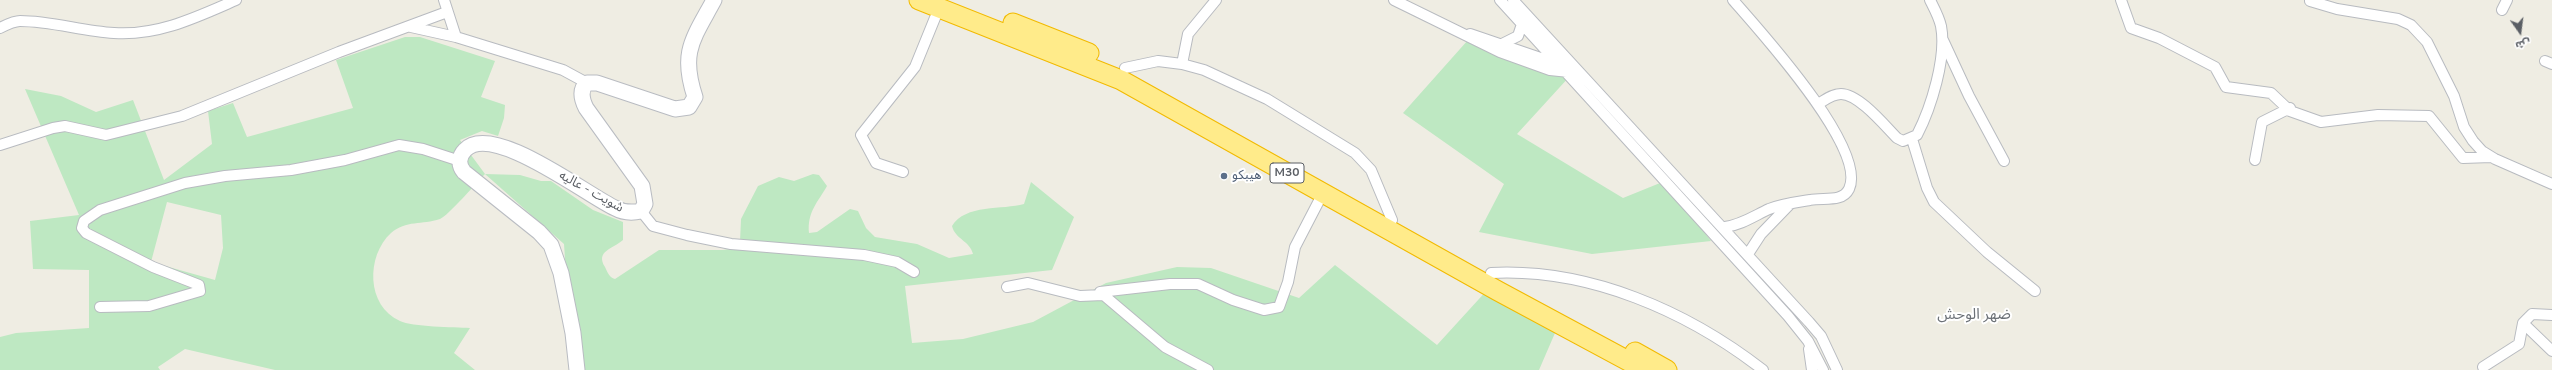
<!DOCTYPE html>
<html>
<head>
<meta charset="utf-8">
<style>
  body { margin:0 }
  #map { position:relative; width:2552px; height:370px; overflow:hidden; background:#efede3; font-family:"Nunito Sans","Noto Sans Arabic",sans-serif }
  canvas { display:block }
  .north { position:absolute; left:2500px; top:12px; width:40px; height:40px; -webkit-text-stroke:3px #fff; paint-order:stroke; rotate:166deg; font-size:11px; font-weight:700; line-height:16px; text-align:center; color:#5b5f65 }
  .north::after { content:''; display:block; margin:auto; width:14px; height:18px; background:#5b5f65; clip-path:polygon(50% 0,100% 100%,50% 72%,0 100%) }
</style>
</head>
<body>
<div id="map">
<canvas width="2552" height="370"></canvas>
<div class="north">ش</div>
</div>
<script>
const context = document.querySelector('canvas').getContext('2d');
context.lineJoin = 'round';
function fill(path, color) { context.fillStyle = color; context.fill(path, 'evenodd'); }
function strokePath(path, color, width, dash) { context.strokeStyle = color; context.lineWidth = width; context.lineCap = dash ? 'butt' : 'round'; context.setLineDash(dash || []); context.stroke(path); }
function label(font, color, halo, rows, align = 'center') {
  context.font = font + ' "Nunito Sans","Noto Sans Arabic",sans-serif'; context.lineWidth = 4; context.setLineDash([]); context.textBaseline = 'middle'; context.strokeStyle = halo; context.fillStyle = color; for (const [text, x, y, turn = 0] of rows) {
    context.save(); context.translate(x, y); context.rotate((+turn || 0) * Math.PI / 180); context.textAlign = isNaN(turn) ? turn : align; if (halo) context.strokeText(text, 0, 0); context.fillText(text, 0, 0); context.restore();
  }
}
fill(new Path2D(`
  M405,37H420L495,61L481,97L505,105L504,118L498,136L482,131L460,140L485,174L520,175L541,181H551L593,210L623,222V240C613,249 595,251 605,267C608,273 609,277 615,279L659,250H723L730,249L740,242L741,219L758,186L779,177L794,181L813,174L819,175L827,186C818,202 807,212 809,233L817,232L850,209L858,211L866,228L875,237L917,244L949,258L973,254C970,241 955,239 952,226C965,204 1003,210 1024,204L1031,182L1074,217L1052,270L905,286L912,343L963,339L1033,322L1106,283L1177,267L1211,268L1299,298L1335,265L1437,345L1489,288L1558,326L1539,370H569L570,334L564,244L485,174C477,182 448,216 440,219C422,225 406,220 391,233C366,256 366,306 400,321C412,327 454,327 470,328L454,353L475,370H275L185,349L158,367L160,370H0V337L16,333L89,328V270L33,269L30,221L79,215L25,89L61,96L96,112L133,100L164,180L212,144L208,111L233,103L247,137L353,108L336,60ZM167,202L221,215L223,248L215,280L151,262Z
  M1468,40L1570,76L1517,134L1623,198L1665,181L1711,241L1592,254L1479,232L1504,184L1403,113Z`), '#bee8c2');
const street = new Path2D(`
  M444,0L456,37L563,70L587,83
  M1394,0L1500,52L1550,70L1569,72
  M1500,0L1788,316L1808,341L1823,370
  M1513,0L1809,322L1821,336L1837,370
  M2121,0L2131,28L2159,38L2215,67L2226,87L2271,93L2290,111L2321,122L2378,115L2429,116L2463,158L2491,157
  M2310,1L2337,9L2398,19L2411,25L2427,42L2454,96L2464,127L2473,141L2482,151L2495,159L2552,184
  M2502,10L2507,0
  M411,27L456,37
  M0,28C6,25 14,21 20,21C51,21 82,31 114,33C158,36 197,17 236,0
  M1470,34L1561,65
  M1943,40L1969,96L2004,161
  M1502,44L1518,36L1522,24
  M2545,61L2552,64
  M1182,64L1204,70L1267,99L1355,153L1371,170L1392,220
  M1125,68L1158,61L1182,64L1188,34L1216,0
  M1818,104C1825,100 1832,94 1841,94C1859,94 1885,126 1897,138L1903,141L1917,135C1931,108 1947,57 1941,26C1939,17 1934,8 1930,0
  M1912,139L1927,188L1934,202L1987,252L2035,291
  M0,145L53,128L65,126L106,135L182,116L339,52L447,12
  M2255,160L2262,122L2290,108
  M903,172L876,163L861,135L915,67L939,8
  M641,211L653,226L687,235L731,244L864,255L897,262L914,272
  M1725,227C1741,225 1754,216 1769,209C1782,204 1797,202 1810,200C1823,197 1842,203 1849,189C1868,149 1759,30 1733,0
  M1748,254L1761,234L1790,204
  M1491,273C1589,268 1687,311 1763,370
  M1007,287L1028,283L1080,296L1103,295
  M100,307L149,306L200,291L199,285L153,267L86,233L82,228L84,221L100,210L185,183L225,176L291,170L345,160L399,145L423,149L460,161
  M2523,323L2552,351
  M1809,349L1812,370
  M2483,367L2519,344L2523,323L2532,314L2552,315
  M1208,370L1165,347L1100,292L1170,284H1198L1233,300L1264,310L1279,307L1288,282L1295,247L1323,193`);
const secondary = new Path2D(`
  M577,370L573,333L561,273L551,245L539,232L464,172C458,165 459,156 465,150C492,121 588,196 615,208C624,213 632,213 641,211L645,204L642,186L586,108C582,100 579,90 587,83H597L675,109L689,107L695,97C680,52 693,39 714,0`);
const highway = new Path2D(`
  M919,0L1121,80L1498,291L1645,370
  M1013,23L1089,53
  M1635,352L1667,370`);
strokePath(street, '#b8bbc0', 12);
strokePath(secondary, '#b9bcc2', 17);
strokePath(highway, '#f2ba00', 21);
strokePath(street, '#fff', 10);
strokePath(secondary, '#fff', 15);
strokePath(highway, '#ffeb8a', 19);
for (const [x, y, r, color] of [
  [1224,176,4,"#5c6f8a"]
]) { const dot = new Path2D(); dot.arc(x, y, r, 0, 2 * Math.PI); context.fillStyle = color; context.fill(dot); strokePath(dot, '#fff', 1.5); }
for (const [x, y, w] of [
  [1287,173,34]
]) { const box = new Path2D(); box.roundRect(x - w / 2, y - 10, w, 20, 3); context.fillStyle = '#fff'; context.fill(box); strokePath(box, '#5b5f65', 1); }
label('bold 12px', '#5b5f65', null, [
  ["M30",1287,173]
]);
label('13px', '#4e5e75', '#fff', [
  ["هيبكو",1232,176]
], 'left');
label('13px', '#5b5f65', '#fff', [
  ["شويت - عاليه",591,192,29]
]);
label('15px', '#6c7177', '#fff', [
  ["ضهر الوحش",1974,315]
]);
</script>
</body>
</html>
